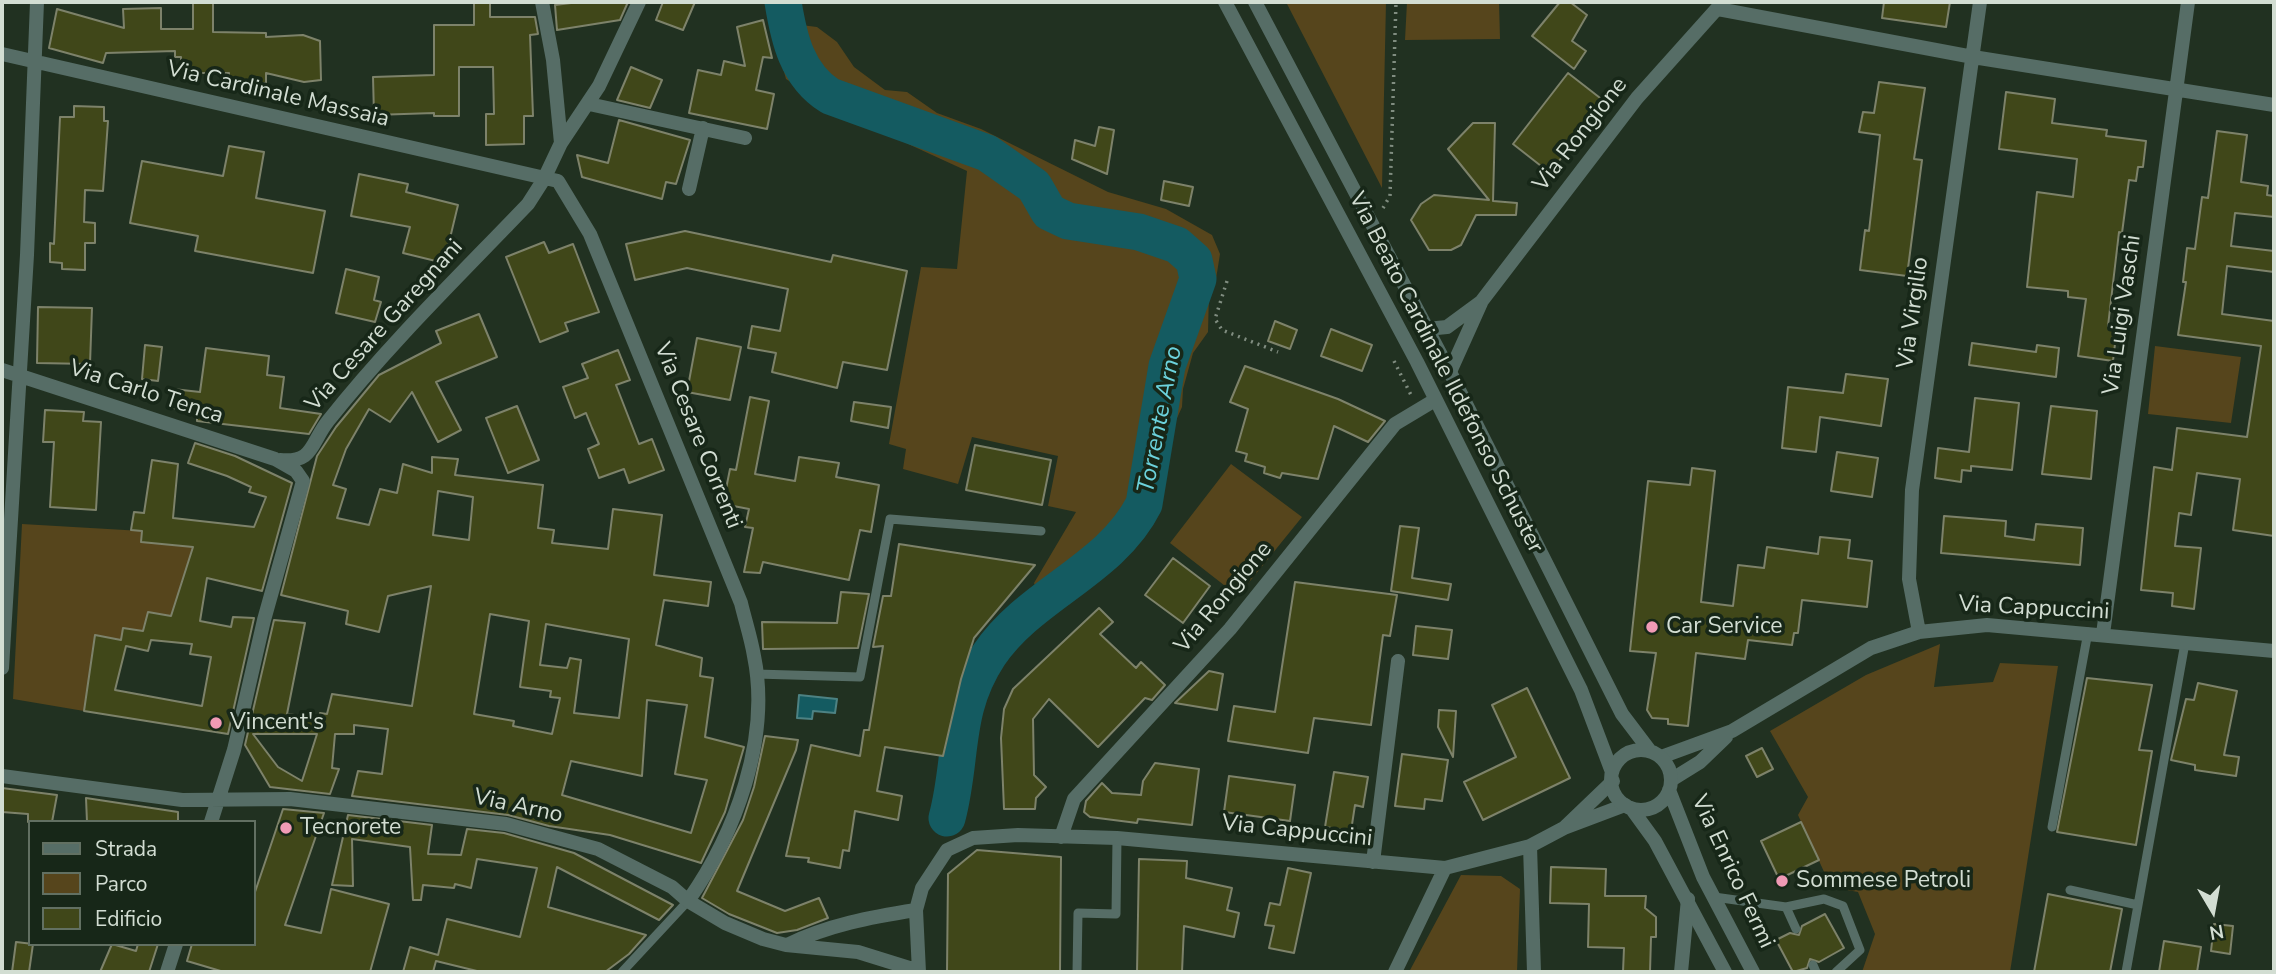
<!DOCTYPE html>
<html>
<head>
<meta charset="utf-8">
<style>
  body { margin:0 }
  #map { position:relative; width:2276px; height:974px; overflow:hidden; background:#213121; font-family:"Nunito Sans",sans-serif }
  canvas { display:block }
  .frame { position:absolute; inset:0; border:4px solid #d2ddd2; pointer-events:none }
  .legend { position:absolute; left:28px; top:820px; width:228px; height:126px; box-sizing:border-box; background:#172718; border:2px solid #627062; margin:0; padding:9px 12px; list-style:none; font-size:21px; color:#d2ddd2 }
  .legend li { display:flex; align-items:center; gap:14px; height:35px }
  .legend b { width:35px; border:2px solid #627062 }
  .north { position:absolute; left:2178px; top:876px; width:70px; height:70px; -webkit-text-stroke:5px #172718; paint-order:stroke; rotate:170deg; font-size:19px; font-weight:700; line-height:28px; text-align:center; color:#d2ddd2 }
  .north::after { content:''; display:block; margin:auto; width:24px; height:32px; background:#d2ddd2; clip-path:polygon(50% 0,100% 100%,50% 72%,0 100%) }
</style>
</head>
<body>
<div id="map">
<canvas width="2276" height="974"></canvas>
<div class="frame"></div>
<ul class="legend">
<li><b style="height:9px;background:#566d66"></b>Strada</li>
<li><b style="height:19px;background:#56451c"></b>Parco</li>
<li><b style="height:19px;background:#404719"></b>Edificio</li>
</ul>
<div class="north">N</div>
</div>
<script>
const context = document.querySelector('canvas').getContext('2d');
context.lineJoin = 'round';
function fill(path, color) { context.fillStyle = color; context.fill(path, 'evenodd'); }
function strokePath(path, color, width, dash) { context.strokeStyle = color; context.lineWidth = width; context.lineCap = dash ? 'butt' : 'round'; context.setLineDash(dash || []); context.stroke(path); }
function label(font, color, halo, rows, align = 'center') {
  context.font = font + ' "Nunito Sans",sans-serif'; context.lineWidth = 7; context.setLineDash([]); context.textBaseline = 'middle'; context.strokeStyle = halo; context.fillStyle = color; for (const [text, x, y, turn = 0] of rows) {
    context.save(); context.translate(x, y); context.rotate((+turn || 0) * Math.PI / 180); context.textAlign = isNaN(turn) ? turn : align; if (halo) context.strokeText(text, 0, 0); context.fillText(text, 0, 0); context.restore();
  }
}
fill(new Path2D(`
  M1286,2H1386L1382,188Z
  M1407,2H1499L1500,39L1405,40Z
  M801,25L817,27L837,42L854,67L885,90L907,92L937,113L981,129L1108,192L1166,209L1212,235L1220,254L1216,279L1209,293L1208,332L1193,353L1183,389L1182,407L1169,436L1150,524L1087,577L1070,604L1046,617L1034,583L1076,512L1048,506L1058,456L972,437L958,484L903,469L906,449L889,444L921,267L957,269L967,171L832,109L786,79L776,43Z
  M2155,346L2241,357L2231,423L2148,414Z
  M1231,464L1302,517L1238,596L1170,543Z
  M22,524L142,531L141,542L193,547L171,616L148,612L143,631L123,628L121,640L95,636L84,711L13,699Z
  M1940,644L1934,687L1993,682L2000,663L2058,666L2010,972H1862L1875,934L1858,892L1831,887L1798,815L1808,797L1770,731L1866,675Z
  M1461,875L1501,876L1520,889L1517,972H1409Z`), '#56451c');
const water = new Path2D(`
  M799,695L837,699L835,713L813,711L812,719L797,718Z`);
fill(water, '#145b61');
strokePath(water, '#4d8283', 2);
strokePath(new Path2D(`
  M783,2C789,39 797,75 830,96L987,153L1034,186L1049,212L1068,221L1139,232L1177,245L1194,260L1198,279L1167,366L1144,504C1111,570 1030,594 989,655C952,711 963,758 947,818`), '#145b61', 37);
const building = new Path2D(`
  M193,2H213V32L266,33V37L303,35L320,41L321,80L304,82L266,73V83H229V73H181V57H175V51L106,53L103,63L49,48L57,9L124,28L123,9L161,8V29H193Z
  M474,2H490V17H535L538,34L530,35L533,116H524V144L486,145V114H494L493,67H459V116H434V113L374,115L373,77L434,75V25H474Z
  M579,2H628L620,20L557,30L555,5Z
  M663,2H695L683,30L656,20Z
  M1560,2H1570L1587,15L1572,41L1586,51L1574,69L1532,36Z
  M1884,2H1950L1946,27L1882,18Z
  M763,20L772,58L763,57L756,90L774,94L767,129L689,113L698,70L721,75L724,61L745,66L737,27Z
  M631,67L662,80L650,108L617,100Z
  M1568,73L1604,101L1550,173L1513,144Z
  M1879,82L1925,88L1914,159L1922,160L1907,276L1860,270L1865,230L1869,231L1880,135L1859,132L1863,112L1874,113Z
  M2006,92L2055,99L2052,123L2107,130L2106,136L2146,141L2143,167H2138L2136,181L2129,180L2122,233L2119,232L2108,326L2117,327L2113,361L2078,356L2086,299L2068,297V291L2027,287L2037,192L2073,197L2077,159L1999,149Z
  M74,106L104,107V121H108L103,191L85,190L84,222L95,223V243H85V270L62,269V263L50,262V243L54,244L60,117H74Z
  M619,120L690,140L676,184L666,182L662,199L582,177L577,155L608,163Z
  M1473,123H1495L1493,201L1517,203L1516,215H1476L1461,245L1451,250H1429L1411,220L1421,204L1434,195L1489,200L1448,149Z
  M1099,127L1114,130L1107,174L1072,159L1075,140L1095,146Z
  M2217,131L2247,135L2241,182L2268,186L2267,195L2274,196V217L2235,213L2231,246L2274,251V272L2227,266L2222,314L2274,321V536L2233,530L2240,479L2197,473L2191,515L2179,513L2175,546L2201,548L2194,609L2172,606L2173,593L2141,590L2154,467L2172,470L2177,428L2247,437L2261,346L2178,335L2186,282H2183L2187,248L2195,249L2202,197L2208,198Z
  M229,146L264,152L256,198L325,211L313,273L195,251L198,236L130,223L142,161L223,176Z
  M359,174L408,184L406,192L458,205L444,263L403,253L410,227L351,216Z
  M1164,181L1193,187L1189,206L1161,200Z
  M685,231L831,262L833,255L907,271L887,370L843,362L837,388L772,372L776,353L748,348L752,326L780,331L788,289L687,268L635,280L626,244Z
  M544,242L549,253L573,244L599,312L565,323L568,331L540,342L506,257Z
  M346,269L379,277L374,300L381,302L375,322L336,313Z
  M38,307L92,308L90,364L37,363Z
  M479,314L497,357L436,382L461,430L438,442L412,392L390,422L369,409L346,449L333,485L346,489L337,518L369,525L380,489L397,493L403,464L432,473V457L458,459L455,475L543,485L538,528L554,530L552,543L608,549L613,509L662,515L654,575L711,582L708,606L664,600L656,645L702,658L700,676L713,678L705,737L744,747L725,812L701,863L610,835L549,826L508,815L352,796L358,771L382,774L388,729L354,725V734H335L332,768L339,769L330,794L270,787L245,745L274,620L305,623L287,714L319,718L320,713L327,714L332,694L412,706L431,586L388,596L379,632L346,624L348,611L281,595L317,456L336,427L379,375L441,343L436,331ZM438,491L473,497L469,540L433,535ZM490,614L529,621L520,687L551,691L550,697L560,698L552,734L513,726L514,721L474,714ZM546,624L629,639L619,718L574,713L581,660L570,658L567,668L540,665ZM647,700L687,705L675,774L707,780L691,833L562,795L571,761L642,776ZM253,734H317L302,781L278,767Z
  M1275,321L1297,330L1290,349L1268,341Z
  M1331,329L1372,345L1362,371L1321,356Z
  M697,338L741,347L730,400L687,392Z
  M1972,343L2036,352L2037,345L2059,348L2056,377L1969,365Z
  M145,345L162,347L158,381L142,379Z
  M206,348L269,356L267,375L284,377L280,408L321,414L309,434L197,421V416L171,407L173,389L200,392Z
  M618,350L630,380L616,385L639,444L652,439L664,470L629,483L624,469L599,478L588,449L599,444L592,428L586,413L575,418L563,387L588,378L582,364Z
  M1245,366L1338,399L1385,421L1368,442L1334,426L1318,479L1282,473L1280,478L1264,473L1265,467L1245,461L1247,454L1236,451L1248,409L1230,402Z
  M1846,374L1888,379L1881,426L1820,417L1816,452L1782,448L1788,387L1843,393Z
  M750,397L769,401L755,474L795,481L799,457L839,463L836,477L879,485L871,532L860,530L849,580L763,562L760,573L744,572L753,528L745,527L749,509L723,504L730,469L736,470Z
  M1975,398L2019,403L2012,470L1971,466V471L1962,470L1961,482L1935,478L1938,448L1969,452Z
  M854,402L891,407L888,428L851,421Z
  M517,406L539,460L508,473L486,418Z
  M2051,406L2097,411L2091,479L2042,474Z
  M45,410L84,412L83,421L101,422L96,510L50,507L54,442H43Z
  M195,443L235,456L292,483L262,591L207,578L200,621L231,627L233,617L254,618L228,734L84,711L95,635L121,640L123,628L143,631L148,612L171,616L193,547L141,542L142,531L131,530L134,512L144,513L152,460L178,464L173,518L254,527L266,497L249,492L251,487L227,476L188,463ZM151,640L192,644L190,654L211,657L202,706L115,690L126,646L148,651Z
  M975,445L1051,460L1042,505L966,490Z
  M1837,452L1878,458L1872,497L1831,491Z
  M1692,468L1715,471L1701,602L1733,606L1738,565L1764,568L1767,547L1818,554L1820,537L1850,540L1848,558L1872,561L1867,607L1802,600L1798,633H1794L1792,645L1748,640L1745,659L1696,653L1688,726L1668,724V719L1652,718L1647,710L1656,653L1630,651L1648,481L1690,485Z
  M1944,516L2006,521L2005,536L2034,540L2036,524L2083,528L2080,565L1941,553Z
  M1400,526L1419,528L1412,578L1451,584L1448,600L1391,591Z
  M899,544L1035,565L974,638L961,679L943,756L885,747L877,791L902,796L898,820L855,811L849,851L843,850L840,868L808,862L809,858L786,856L811,745L860,756L864,730H869L883,646L873,647L883,596H891Z
  M1173,558L1210,586L1183,623L1145,595Z
  M1295,582L1397,595L1390,636L1383,635L1371,725L1314,718L1308,753L1228,741L1234,706L1275,712Z
  M841,592L869,594L858,648L763,649L762,622L837,623Z
  M1099,608L1113,622L1100,634L1136,668L1141,662L1165,685L1152,700L1145,698L1098,747L1049,699L1033,719L1034,775L1046,787L1036,798L1035,809H1004L1001,738L1004,709L1013,689Z
  M1416,626L1452,630L1448,659L1413,655Z
  M1209,671L1223,674L1217,710L1175,703Z
  M2087,678L2152,685L2139,750L2152,751L2136,845L2057,832Z
  M2198,683L2237,691L2224,755L2239,757L2236,776L2195,770V765L2171,760L2186,699L2194,700Z
  M1527,688L1570,778L1483,820L1464,782L1516,757L1492,705Z
  M1439,710L1456,711L1453,757L1438,727Z
  M765,736L798,740L796,750L737,891L785,911L819,898L828,918L797,930L777,933L729,914L702,898L743,820L754,787Z
  M1762,748L1773,769L1757,777L1746,756Z
  M1402,754L1448,760L1442,801L1425,799L1424,809L1395,806Z
  M1155,763L1199,769L1192,825L1138,819L1137,823L1090,817L1084,812L1086,801L1102,783L1112,793L1141,795L1143,781Z
  M1334,772L1368,777L1363,807L1355,805L1351,831L1325,827Z
  M1229,776L1295,785L1290,821L1224,812Z
  M2,788L57,795L52,822H28V814L2,812Z
  M86,798L178,812V822H87Z
  M283,809L324,813L285,925L321,933L331,889L389,904L370,972H224L187,961L192,944H254V895Z
  M348,815L432,825L428,854L461,855L467,829L504,833L574,853L673,905L659,920L557,867L548,907L646,935L629,954L605,972H481L436,961L433,972H403L410,947L438,955L447,919L520,937L537,868L477,859L471,888L455,884L454,888L423,885L421,900H413L410,847L352,839L353,886L332,885Z
  M1801,822L1819,860L1779,879L1761,841Z
  M977,850L1061,857L1060,972H947L948,874Z
  M1139,859L1187,861L1186,878L1232,888L1227,910L1239,913L1234,937L1184,926L1182,972H1137Z
  M1551,867L1606,869L1605,896H1646L1645,908L1656,917V937H1651L1650,972H1623L1624,948L1588,947L1589,904L1550,903Z
  M1288,868L1311,873L1294,953L1269,948L1274,926L1265,925L1270,903L1280,905Z
  M2048,894L2122,909L2110,972H2034Z
  M1825,914L1844,948L1819,962L1810,959L1807,968L1793,972L1776,940L1790,933L1799,935L1802,926Z
  M2214,924L2233,926L2230,954L2211,951Z
  M2164,941L2201,947L2197,972H2159Z
  M16,942L33,944L29,972H12Z
  M112,944L136,951L138,944H158L149,972H100Z`);
fill(building, '#404719');
strokePath(building, '#7d826a', 2);
strokePath(new Path2D(`
  M1383,208L1390,196L1396,2
  M1227,281L1215,319L1222,330L1278,352
  M1394,361L1411,395`), '#808d80', 3.5, [2, 5]);
strokePath(new Path2D(`
  M756,674L860,677L890,519L1041,531
  M2052,827L2088,632
  M2070,890L2138,905
  M1714,897L1786,907L1796,929
  M1786,907L1824,899L1843,906L1860,950L1836,972
  M1813,965L1816,972
  M622,972L688,901
  M1077,972L1078,913L1116,914L1117,838
  M2126,972L2185,643`), '#566d66', 9);
strokePath(new Path2D(`
  M1718,9L1973,57L2274,105
  M2,54L558,181L590,234L741,603C745,620 751,638 754,656C771,739 735,834 688,901
  M589,104L745,138
  M561,143L599,86L639,2
  M689,189L703,128
  M1427,329L1447,327L1481,302L1637,98L1722,3
  M2,370L275,459L296,471L303,481L264,620L234,750L211,822
  M1450,372L1481,303
  M280,460C314,463 310,444 328,421C389,344 460,275 528,204L544,179L561,143L553,60L542,2
  M1919,632L1909,579L1912,490L1980,2
  M2103,634L2188,2
  M2,668L27,255L37,2
  M1661,757L1732,731L1871,648L1919,632L1987,625L2274,651
  M2,776L182,800L290,799L506,824L598,849L672,887L688,901L725,923L763,939L786,945L858,952L919,971
  M1671,780L1700,762L1726,737
  M1565,827L1613,781
  M1061,837L1074,799L1230,629L1395,424L1435,400
  M1530,846L1534,972
  M1373,862L1398,661
  M787,945C828,925 871,917 916,910
  M167,972L176,944
  M919,972L916,910L922,888L947,850L973,838L1018,835L1117,838L1445,868L1530,846L1564,828L1625,805
  M1395,972L1445,868
  M1681,972L1688,899`), '#566d66', 14);
strokePath(new Path2D(`
  M1225,2L1417,362L1581,690L1612,772
  M1255,2L1450,372L1622,714L1650,751
  M1611 780a30 30 0 1 1 60 0a30 30 0 1 1-60 0Z
  M1669,790L1703,877L1753,972
  M1631,808L1655,841L1725,972`), '#566d66', 14);
for (const [x, y, r, color] of [
  [1652,627,7,"#f09ab5"],
  [216,723,7,"#f09ab5"],
  [286,828,7,"#f09ab5"],
  [1782,881,7,"#f09ab5"]
]) { const dot = new Path2D(); dot.arc(x, y, r, 0, 2 * Math.PI); context.fillStyle = color; context.fill(dot); strokePath(dot, '#172718', 2.5); }
label('23px', '#d2ddd2', '#172718', [
  ["Via Cardinale Massaia",278,95,13],
  ["Via Rongione",1581,135,-52],
  ["Via Virgilio",1914,313,-82],
  ["Via Luigi Vaschi",2123,315,-82],
  ["Via Cesare Garegnani",385,326,-48],
  ["Via Beato Cardinale Ildefonso Schuster",1445,373,63],
  ["Via Carlo Tenca",146,393,18],
  ["Via Cesare Correnti",697,436,68],
  ["Via Rongione",1224,598,-50],
  ["Via Cappuccini",2034,609,3],
  ["Via Arno",518,807,12],
  ["Via Cappuccini",1297,832,6],
  ["Via Enrico Fermi",1732,872,65]
]);
label('23px', '#d2ddd2', '#172718', [
  ["Car Service",1666,627],
  ["Vincent's",230,723],
  ["Tecnorete",300,828],
  ["Sommese Petroli",1796,881]
], 'left');
label('italic 24px', '#6cd3dd', '#172718', [
  ["Torrente Arno",1161,420,-79]
]);
</script>
</body>
</html>
